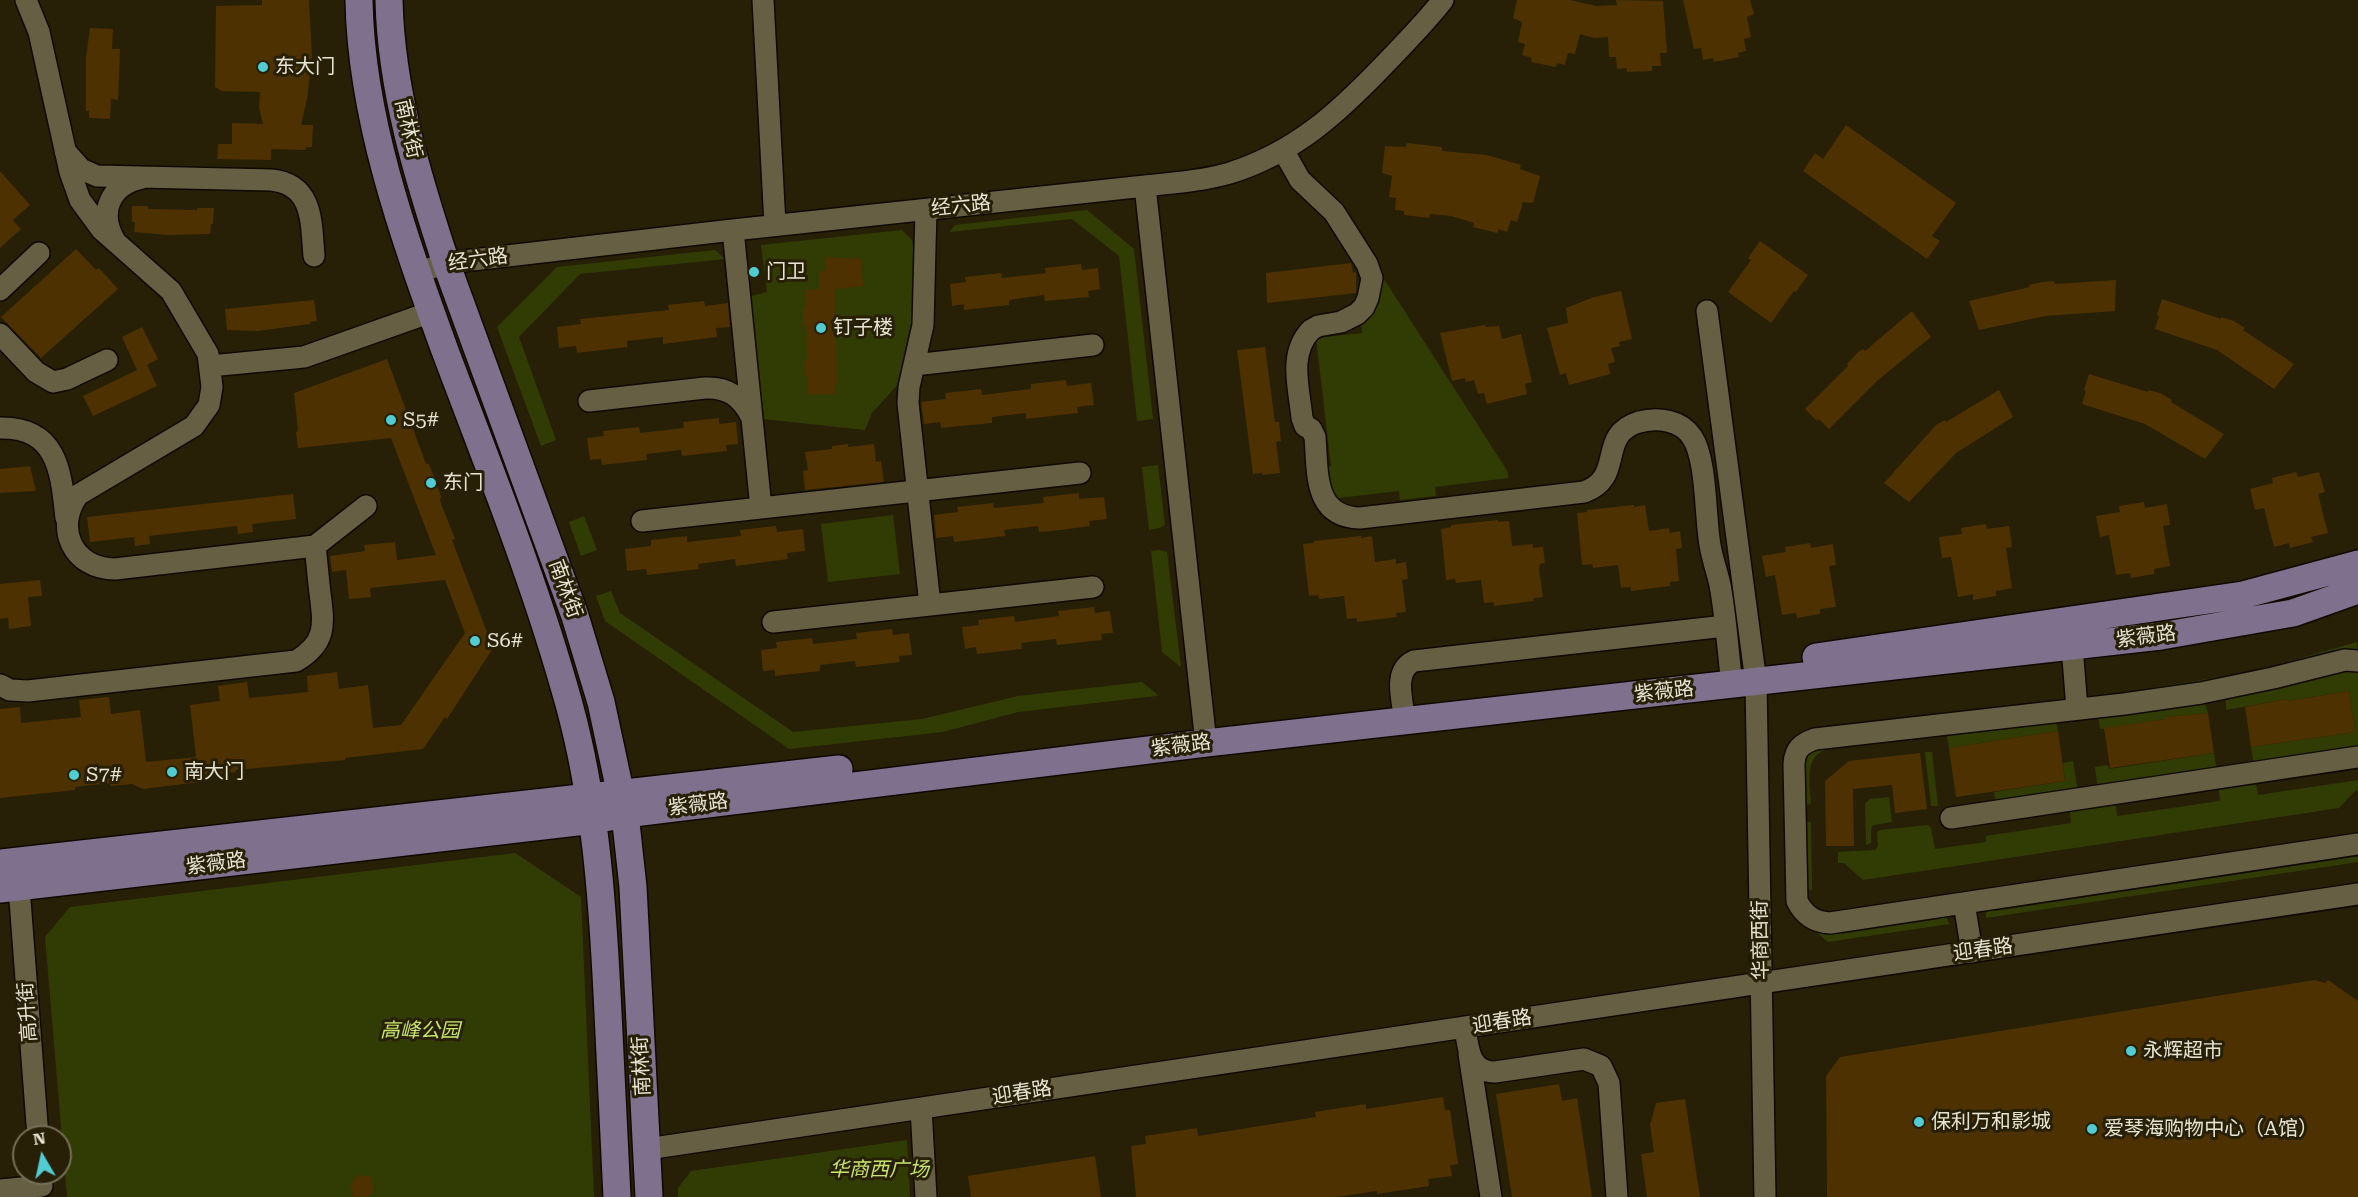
<!DOCTYPE html>
<html>
<head>
<meta charset="utf-8">
<style>
  body { margin:0 }
  #map { position:relative; width:2358px; height:1197px; overflow:hidden; background:#272006; font-family:"Roboto Serif",serif }
  canvas { display:block }
  .north { position:absolute; left:12px; top:1125px; width:60px; height:60px; box-sizing:border-box; background:#272006; border:2px solid #746e58; border-radius:50%; rotate:351deg; font-size:16px; font-weight:700; line-height:24px; text-align:center; color:#e7e3d3 }
  .north::after { content:''; display:block; margin:auto; width:21px; height:27px; background:#51ccd2; clip-path:polygon(50% 0,100% 100%,50% 72%,0 100%) }
</style>
</head>
<body>
<div id="map">
<canvas width="2358" height="1197"></canvas>
<div class="north">N</div>
</div>
<script>
const context = document.querySelector('canvas').getContext('2d');
context.lineJoin = 'round';
function fill(path, color) { context.fillStyle = color; context.fill(path, 'evenodd'); }
function strokePath(path, color, width, dash) { context.strokeStyle = color; context.lineWidth = width; context.lineCap = dash ? 'butt' : 'round'; context.setLineDash(dash || []); context.stroke(path); }
function label(font, color, halo, rows, align = 'center') {
  context.font = font + ' "Roboto Serif","Noto Sans SC",serif'; context.lineWidth = 6; context.setLineDash([]); context.textBaseline = 'middle'; context.strokeStyle = halo; context.fillStyle = color; for (const [text, x, y, turn = 0] of rows) {
    context.save(); context.translate(x, y); context.rotate((+turn || 0) * Math.PI / 180); context.textAlign = isNaN(turn) ? turn : align; if (halo) context.strokeText(text, 0, 0); context.fillText(text, 0, 0); context.restore();
  }
}
fill(new Path2D(`
  M1087,210L1134,249L1153,419L1137,421L1119,256L1072,219L949,232L955,225Z
  M902,230L912,240L915,265V319L902,380L872,413L865,430L763,419L751,296L767,292L761,245Z
  M715,250L725,259L580,274L519,337L556,440L541,446L497,327L557,267Z
  M1373,262L1508,472V478L1435,487L1436,496L1400,500L1399,491L1330,499L1324,467L1331,466L1316,338L1362,333L1361,317Z
  M1158,465L1165,525L1159,528L1149,530L1142,467Z
  M893,515L900,574L828,582L821,524Z
  M584,516L597,550L581,556L569,522Z
  M1160,550L1167,552L1181,667L1162,652L1151,551Z
  M611,591L620,613L793,732L922,719L1018,696L1142,682L1158,695L1156,696L1018,712L943,732L789,749L605,621L596,596Z
  M2357,642L2358,655L2265,674L2121,696L2118,693L2252,672Z
  M2358,667V751L2254,766L2251,747L2355,732L2349,691L2287,701V699L2226,710V699Z
  M2205,703L2208,713L2166,717V719L2100,729L2098,713Z
  M2056,722L2058,731L1949,748L1946,730Z
  M1922,733V738L1829,749C1803,754 1810,784 1811,804L1801,805L1804,751Z
  M1925,752H1932L1938,806H1931Z
  M2214,753L2217,772L2098,790L2095,767L2108,765L2109,769Z
  M2073,761L2078,793L1996,805L1994,792L2065,781L2063,763Z
  M2255,778L2258,795L2358,780V792L2356,790L2339,808L1863,880L1844,863H1838V852L1875,850L1878,846L1877,832L1880,830L1928,825L1931,828L1935,849L1986,842V836L2071,823L2069,806L2115,799L2117,816L2220,801L2218,783Z
  M1889,797L1892,822L1874,825L1871,828V843L1866,845L1865,803L1870,799Z
  M1801,822H1811L1812,890H1802Z
  M515,853L581,897L594,1197H67L45,937L70,907Z
  M2358,856V862L1986,918V913L1993,904L1995,911Z
  M1940,912L1946,915L1949,924L1828,942L1815,931L1840,927L1841,934L1940,919Z
  M907,1140L910,1197H678V1188L691,1171Z`), '#313c05');
fill(new Path2D(`
  M262,0H309L312,57L307,99L301,125H313L312,147H306L305,150L271,149V160L217,159L218,144H232V123L263,124L259,107L260,92L222,91L215,87L216,6L262,5Z
  M1517,0H1570L1596,6L1617,5L1616,0L1663,1L1667,53H1660L1661,66H1652V71L1627,72L1626,68L1617,69L1616,57H1609L1608,37L1594,38L1580,34L1575,54L1568,53L1565,65L1557,63L1556,67L1531,62L1532,58L1522,55L1525,44L1518,42L1522,22L1513,18Z
  M1683,0H1750L1754,14L1747,17L1751,37L1744,39L1746,51L1738,53L1739,57L1714,62L1713,58L1703,60L1701,48L1694,49Z
  M90,28L113,29L112,49H120L118,100L111,99L110,119L89,118V111H86V57Z
  M1846,125L1956,203L1932,236L1940,241L1927,259L1803,171L1815,153L1823,159Z
  M1407,143L1442,147V151L1487,155L1521,165L1520,169L1540,176L1533,203L1523,202L1517,222L1511,220L1507,232L1499,229L1497,233L1473,227L1474,223L1451,216L1430,214L1429,218L1404,215V211L1395,210L1396,198L1389,197L1392,176L1382,173L1385,146L1406,147Z
  M0,171L30,205L13,220L21,229L0,248Z
  M132,206H148V209L197,210V208H214L213,224H211L210,234L168,235L134,232L135,222H132Z
  M1760,241L1808,275L1796,292L1794,291L1771,323L1728,292L1751,260L1748,258Z
  M76,249L96,270L99,268L118,289L41,358L1,317Z
  M825,257L861,259L863,286L835,289L837,384H835V394L808,395V377H805L804,361L807,360L806,325H803V309L806,308L805,290L819,289V271H825Z
  M1351,263L1353,273L1356,272V293L1267,303L1266,273Z
  M1081,264L1082,270L1098,268L1100,289L1088,291L1089,297L1045,301L1044,295L1009,300V305L964,310V304L952,306L950,284L966,282L965,277L1001,273L1002,278L1046,273L1045,268Z
  M2116,280L2115,311L2045,316L1979,330L1969,301L2030,287L2029,285L2042,282L2054,281L2055,284Z
  M1621,291L1632,339L1619,342L1620,346L1611,348L1615,362L1608,364L1610,374L1569,385L1566,373L1560,375L1547,328L1568,323L1566,308L1594,297Z
  M2162,299L2221,319V317L2234,321L2245,328L2243,330L2294,364L2274,389L2217,350L2155,329L2159,316L2157,315Z
  M314,300L317,321L310,322V324L257,331L227,330L225,309Z
  M704,301L705,306L728,303L730,327L716,328L717,337L663,344V337L627,341V347L577,353L576,346L559,348L557,327L581,324L580,319L669,310L668,305Z
  M1912,311L1931,337L1878,380L1829,429L1819,419L1817,421L1805,409L1848,366L1847,364L1857,353L1863,349L1865,351Z
  M1485,325L1486,327L1499,326L1502,339L1521,334L1532,382L1525,384L1527,394L1487,404L1484,393L1478,394L1474,380L1466,382L1465,378L1452,381L1440,333Z
  M142,327L158,359L147,365L157,386L93,416L83,396L137,370L122,337Z
  M1265,347L1275,422H1279L1281,441L1276,442L1280,473L1263,475L1262,473L1253,474L1237,350Z
  M387,359L426,464H429L441,496L440,501L455,539L452,540L493,648L447,719L445,717L423,749L345,758V760L235,770L236,772L212,775L208,781L143,789L132,784L111,786L110,783L75,787V790L0,798V709L20,707L21,723L81,717L79,700L109,697L111,714L140,710L146,762L196,757L190,705L220,701L218,686L247,682L249,698L308,692L307,676L337,672L339,689L368,685L373,728L401,725L465,633L445,580L370,588L371,597L349,599L346,570L332,572L330,556L365,551L364,545L395,542L397,560L436,555L391,438L298,448L296,432L298,431L294,393Z
  M2089,374L2148,392V390L2160,393L2172,400L2171,402L2224,434L2205,459L2145,424L2082,404L2086,391L2084,390Z
  M1066,380L1067,386L1091,383L1094,405L1077,407L1078,413L1026,419V413L992,417V423L941,428L940,422L924,424L921,402L946,399L945,393L981,389L982,395L1031,389V384Z
  M1999,390L2013,417L1956,453L1909,502L1884,483L1936,425L1945,420L1946,422Z
  M719,418V424L736,422L738,444L726,445L727,451L682,456L681,450L646,454L647,460L602,465L601,459L590,460L587,438L604,436L603,431L639,427L640,433L684,428L683,422Z
  M848,444V447L874,444L876,462L881,461L884,482L805,490L803,471L808,470L805,452L832,449V446Z
  M30,466L36,491L0,493V469Z
  M2296,472L2298,477L2319,472L2325,492L2318,494L2328,533L2311,537L2313,542L2290,548L2289,543L2274,547L2264,508L2255,510L2250,489L2273,483L2272,478Z
  M1079,493V499L1104,497L1107,519L1089,521L1090,526L1061,530L1039,532L1038,526L1004,530L1005,536L954,542L953,536L936,538L934,515L958,512L957,507L993,503L994,508L1044,503L1043,497Z
  M293,494L296,519L252,524L253,532L238,534L237,526L149,536L150,544L135,546L134,537L90,542L87,517Z
  M2144,502L2145,508L2167,504L2170,525L2163,526L2170,566L2154,569V574L2131,578L2130,573L2116,575L2109,535L2100,537L2096,516L2120,512L2119,506Z
  M1634,505V507L1645,505L1649,531L1669,528L1670,533L1680,531L1682,548L1676,549L1679,581L1670,582V586L1631,591L1630,587L1621,588L1618,565L1593,568L1592,564L1582,565L1577,513L1587,512V510Z
  M1498,520V522L1509,521L1512,546L1533,544V548L1543,547L1545,563L1540,564L1539,570L1543,597L1533,598L1534,601L1494,606V602L1484,603L1481,580L1456,583L1455,579L1446,580L1441,529L1451,527V525Z
  M1986,524L1987,529L2009,526L2012,547L2006,548L2012,588L1996,591V596L1973,600V594L1958,597L1951,557L1942,558L1939,537L1962,534L1961,528Z
  M776,526L777,532L803,529L805,551L787,553L788,559L736,566L735,559L698,564L699,569L647,575L646,569L627,571L625,549L651,546V540L687,536V542L741,536L740,530Z
  M1361,536V538L1372,536L1375,562L1396,559V564L1406,562L1408,579L1402,580L1406,612L1396,613L1397,617L1357,622V618L1347,619L1344,596L1319,599L1318,595L1309,596L1303,544L1314,543V541Z
  M1810,543L1811,548L1833,544L1836,565L1829,566L1836,607L1820,609V614L1797,618L1796,613L1782,615L1775,575L1766,577L1762,556L1786,552L1785,547Z
  M40,580L42,596L28,597L31,626L9,629L8,618L0,619V584Z
  M1094,607L1095,613L1110,611L1113,633L1101,634L1102,640L1057,645L1056,639L1021,643L1022,649L977,654L976,647L965,649L962,627L979,625L978,620L1014,616L1015,622L1059,616L1058,611Z
  M892,629L893,635L909,633L912,655L899,656L900,662L856,667L855,661L820,665V671L775,676V670L763,671L761,650L777,648L776,642L812,638L813,644L857,639L856,633Z
  M2349,691L2355,732L2251,747L2245,707L2287,699V701Z
  M2208,713L2214,753L2110,768L2104,728L2166,719L2165,717Z
  M2058,731L2065,781L1956,797L1949,748Z
  M1920,753L1927,809L1895,813L1892,785L1853,789L1854,846H1826L1825,781L1849,761Z
  M2315,980L2325,983L2328,980L2358,1001V1197H1827L1826,1076L1840,1057Z
  M1559,1084L1562,1101L1577,1098L1592,1197H1512L1496,1094Z
  M1443,1097L1445,1110H1450L1458,1164L1450,1165L1452,1176L1428,1179L1429,1186L1377,1194V1191L1336,1197H1136L1131,1146L1146,1144L1145,1136L1197,1128L1198,1136L1316,1117L1315,1112L1366,1104V1109Z
  M1685,1099L1700,1197H1647L1641,1154L1654,1152L1650,1125L1656,1103Z
  M1095,1156L1101,1197H971L968,1176Z
  M358,1175L371,1177L374,1191L368,1197H353L350,1185Z`), '#4d3100');
const minor = new Path2D(`
  M26,0L39,32L70,172L80,200L102,230L171,291L208,354L212,387L209,405L194,426L78,495C54,528 73,569 115,569L315,546L366,506
  M763,0L775,225
  M1283,150L1300,180L1334,212L1367,264L1372,278L1368,298L1364,307L1357,314L1341,322L1318,326L1311,330C1288,354 1299,387 1302,418L1305,426L1311,429L1315,437C1318,472 1313,517 1360,518L1584,492C1626,477 1596,435 1639,422C1658,417 1681,420 1692,437C1707,459 1705,518 1710,545C1712,558 1717,571 1720,585C1726,618 1728,652 1732,685
  M65,151L81,169L97,176L271,180C314,184 311,223 314,256
  M1145,186L1206,743
  M926,210L923,325L909,387L908,403L930,605L1093,587
  M733,230L761,508
  M115,241C98,212 110,185 142,178
  M417,273L446,263L733,230L1145,186C1173,183 1202,181 1230,173C1296,152 1338,113 1385,64C1405,43 1425,23 1443,0
  M0,290L39,253
  M1707,311L1756,682L1765,1197
  M0,334L36,372L53,382L67,379L107,360
  M914,365L1093,345
  M210,366L304,357L431,312
  M589,401L705,388C728,387 741,397 751,416
  M0,428C59,427 61,474 66,518
  M642,521L1080,473
  M773,622L930,605
  M2072,646L2077,709
  M2358,661L2345,660L2273,678L2201,693L2124,704L1815,739C1801,744 1795,749 1794,764L1797,901C1804,915 1814,922 1830,923L2358,844
  M0,685L10,690L28,691L296,661C327,643 324,624 320,593C318,577 317,562 315,546
  M1405,721C1403,702 1392,671 1414,661L1725,626
  M1951,818L2358,757
  M19,887L38,1137
  M1964,903L1972,952
  M1465,1027C1468,1048 1469,1072 1495,1072L1584,1059L1601,1066L1609,1083L1617,1197
  M1469,1054L1491,1197
  M921,1108L926,1197
  M647,1149L2358,894
  M0,1190L42,1186`);
const major = new Path2D(`
  M359,0C361,119 404,237 444,348C488,465 536,584 569,704C595,799 602,895 607,993C610,1061 614,1129 617,1197
  M389,0C391,90 418,178 446,263L575,616L601,702L625,814L633,887L649,1197
  M1816,657L2243,595L2358,564
  M0,863L839,769
  M0,889L594,820L625,814L1206,743L2161,636L2293,613L2358,590`);
strokePath(minor, '#100900', 24);
strokePath(major, '#100900', 30);
strokePath(minor, '#675f44', 21);
strokePath(major, '#7f708e', 27);
for (const [x, y, r, color] of [
  [263,67,6,"#51ccd2"],
  [754,272,6,"#51ccd2"],
  [821,328,6,"#51ccd2"],
  [391,420,6,"#51ccd2"],
  [431,483,6,"#51ccd2"],
  [475,641,6,"#51ccd2"],
  [172,772,6,"#51ccd2"],
  [74,775,6,"#51ccd2"],
  [2131,1051,6,"#51ccd2"],
  [1919,1122,6,"#51ccd2"],
  [2092,1129,6,"#51ccd2"]
]) { const dot = new Path2D(); dot.arc(x, y, r, 0, 2 * Math.PI); context.fillStyle = color; context.fill(dot); strokePath(dot, '#272006', 2); }
label('20px', '#e7e3d3', '#272006', [
  ["东大门",275,67],
  ["门卫",766,272],
  ["钉子楼",833,328],
  ["S5#",403,420],
  ["东门",443,483],
  ["S6#",487,641],
  ["南大门",184,772],
  ["S7#",86,775],
  ["永辉超市",2143,1051],
  ["保利万和影城",1931,1122],
  ["爱琴海购物中心（A馆）",2104,1129]
], 'left');
label('20px', '#e7e3d3', '#272006', [
  ["南林街",408,129,77],
  ["经六路",961,206,-6],
  ["经六路",478,260,-8],
  ["南林街",565,589,70],
  ["紫薇路",2146,637,-7],
  ["紫薇路",1664,692,-6],
  ["紫薇路",1181,746,-7],
  ["紫薇路",698,805,-7],
  ["紫薇路",216,864,-7],
  ["华商西街",1761,940,-91],
  ["迎春路",1983,950,-8],
  ["高升街",28,1012,-94],
  ["迎春路",1502,1022,-9],
  ["南林街",642,1066,-93],
  ["迎春路",1022,1093,-9]
]);
label('italic 20px', '#c7e46d', '#272006', [
  ["高峰公园",420,1031],
  ["华商西广场",879,1170]
]);
</script>
</body>
</html>
